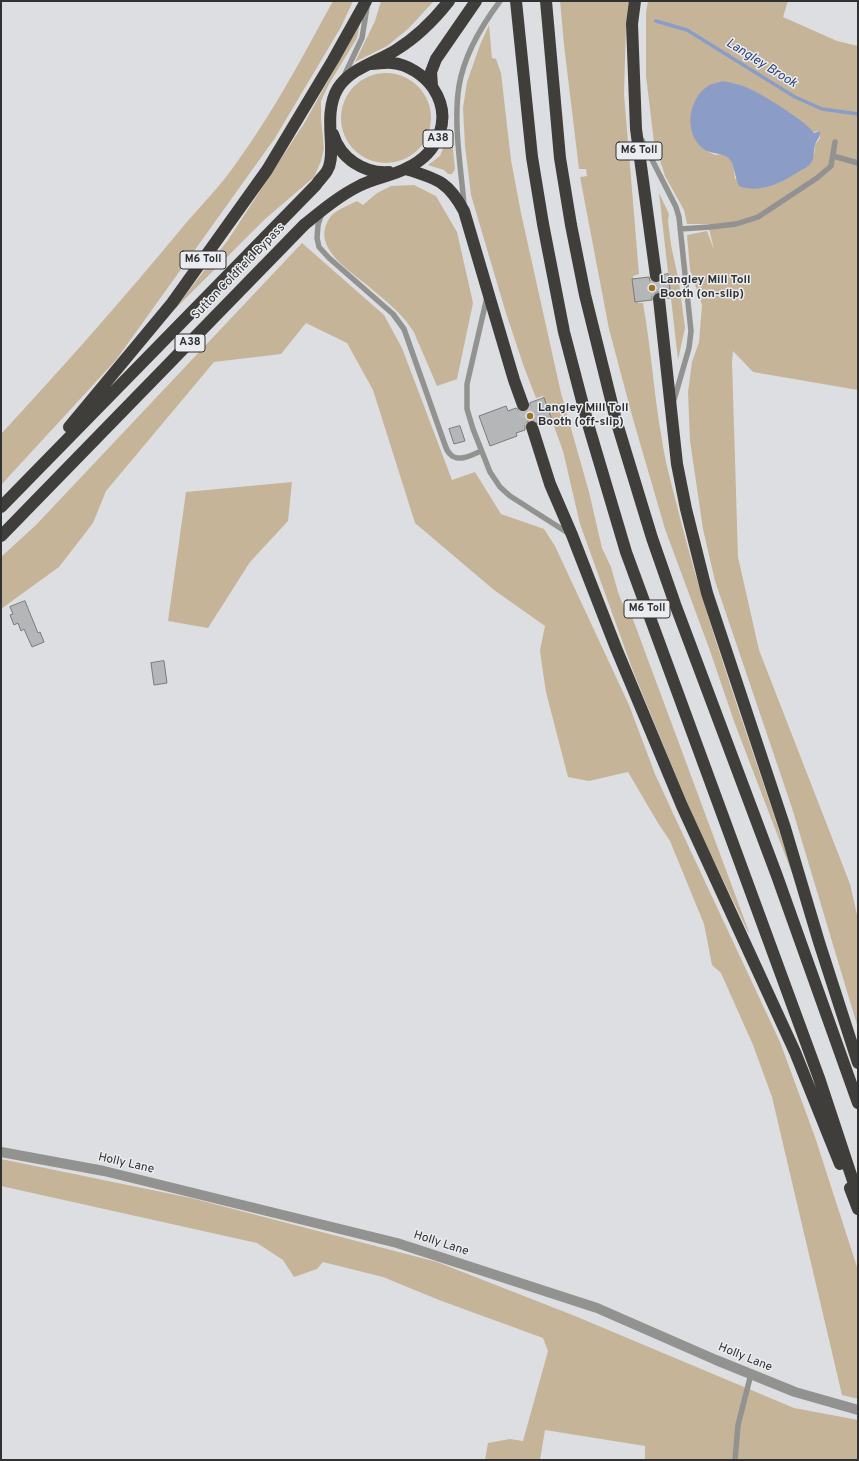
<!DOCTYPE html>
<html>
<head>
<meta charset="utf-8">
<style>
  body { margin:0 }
  #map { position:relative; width:859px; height:1461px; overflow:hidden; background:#dddee1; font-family:Overpass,sans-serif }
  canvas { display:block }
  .frame { position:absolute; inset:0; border:2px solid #303132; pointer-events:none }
</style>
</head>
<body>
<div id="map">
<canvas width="859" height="1461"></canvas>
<div class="frame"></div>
</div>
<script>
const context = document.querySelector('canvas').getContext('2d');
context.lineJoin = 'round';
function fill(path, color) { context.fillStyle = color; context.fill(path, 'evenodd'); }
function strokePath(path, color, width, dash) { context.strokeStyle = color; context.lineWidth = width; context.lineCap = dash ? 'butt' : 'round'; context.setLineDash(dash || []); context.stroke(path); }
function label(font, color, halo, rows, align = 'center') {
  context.font = font + ' Overpass,sans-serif'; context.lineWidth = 3; context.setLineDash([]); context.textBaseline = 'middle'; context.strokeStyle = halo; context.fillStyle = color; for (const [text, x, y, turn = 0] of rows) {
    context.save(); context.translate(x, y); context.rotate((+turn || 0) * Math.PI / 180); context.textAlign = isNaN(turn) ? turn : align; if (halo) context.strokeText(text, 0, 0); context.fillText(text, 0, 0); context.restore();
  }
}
fill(new Path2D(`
  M333,1H353L341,27L275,138L116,360L1,485V434C63,367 123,299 181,229C199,207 221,186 237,162C274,111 303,56 333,1Z
  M381,1H434L408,29L387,46L355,62L375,21Z
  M560,1H630L626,27L624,94L639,274L633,276L638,303H643C651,348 654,395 662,440C665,461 671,482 676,502C707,628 754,750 793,874L792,873L735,724L709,648L665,529L633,419L609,329L580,177L587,176L586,169H579L564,45Z
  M648,1H788L783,17L837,41L858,46V390L753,372L733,351L732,362L738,557L759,650L850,884L858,919V1028L792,808L715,581L703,529L690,441L688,392L692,362L699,342L702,305L690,270L687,235L707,231L714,250L708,224H687L684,210L665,176L654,142L646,76V13ZM819,131L820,138L815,145L814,155L735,179L734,169L730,159L723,154L715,155L707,151Z
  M360,23L357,38L329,84L321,101V119L324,148L321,161L314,177L264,220L172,312L228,240L305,122Z
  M489,25L492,58L496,59L501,73L511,160L521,213L561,393L589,492L602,548L611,567L618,592L624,608L631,614L749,932H748L693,817L633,671L580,524L563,451L543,396L536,398L524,367L505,310L471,195L465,146L463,108L467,82L480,45Z
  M341 118a45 45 0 1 1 90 0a45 45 0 1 1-90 0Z
  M451,129L455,169L452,174H448L444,170L428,165L440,156Z
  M414,185L436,196L457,232L473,303L457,379L437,386C431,372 425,358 419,344C416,339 415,332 411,328C402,313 381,297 367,285C349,270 311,247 329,219C334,210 348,206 357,201L363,205L377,193L391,186Z
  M659,193L669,214L668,221L671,245L679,282L685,328L678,360Z
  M302,243L384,315L402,348L452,480L475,472L501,514L544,529L555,546L629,705L655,774L672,811L780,1042L815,1137L858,1270V1399L842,1395L772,1097L753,1045L721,973L712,965L704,924L670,841L658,823L628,772L589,781L568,777L546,692L542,666L540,650L545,626L494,590L415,523L373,390L347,343L306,323L281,354L214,362L106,491L93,523L59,567L1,609V557L36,525Z
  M292,482L288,521L250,562L208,628L168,621L186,492Z
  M1,1159L191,1198L437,1262L575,1316L794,1408L858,1420V1460H645V1446L545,1430L540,1460H485L488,1443L510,1439L523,1441L548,1351L543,1338L439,1300L383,1277L323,1262L317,1269L294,1277L283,1260L257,1243L1,1186Z`), '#c6b499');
fill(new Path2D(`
  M722,81C733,83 743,85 752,90C764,95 808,123 814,133L820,131C820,140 817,138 815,145C813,151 815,157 811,163C808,167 802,170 798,172C781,183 759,194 739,186C735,178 735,167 730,160C724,151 709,156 700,146C684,130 689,98 708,86C712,83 718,83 722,81Z`), '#8b9dc6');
strokePath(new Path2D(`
  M656,21L687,30L795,97L822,109L858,114`), '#8b9dc6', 3.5);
const building = new Path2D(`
  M668,274L671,298H666L662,292H658L652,296V300L635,302L632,279L649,277L650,281L657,283L661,282L663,275Z
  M544,398L552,420L539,425L534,420H529L525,425V430L516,433L517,436L490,446L479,416L506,406L508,411L516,408L521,412H525L529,410L530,403Z
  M460,426L465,441L454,444L449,429Z
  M25,601L38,633L40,632L44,642L32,647L24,629L21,631L18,623L14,625L10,615L13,614L10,607Z
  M164,661L167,683L154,685L151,663Z`);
fill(building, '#b4b6b8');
strokePath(building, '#797a7d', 1);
strokePath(new Path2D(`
  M656,276L659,299
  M523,405L532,427`), '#babbbe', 12, [12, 6]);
strokePath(new Path2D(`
  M344,76L362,38L367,7
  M642,140L676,207L679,217L691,331L689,348L674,400
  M833,156L858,163
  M464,205C461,167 453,124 459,86C464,55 482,25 500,1
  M322,213L318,225L317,238L319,247L329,258L393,314L404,329L445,445C446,448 448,452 450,454C458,463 472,455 481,451
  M680,229L710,227L736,224L758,217L817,178L831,166L835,142
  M487,297L467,384V409L473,429L490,472L500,487L510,496L568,533
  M735,1460L738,1425L751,1374`), '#929290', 5.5);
strokePath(new Path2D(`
  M1,1152L104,1171L397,1243L597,1308L716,1360L795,1392L858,1410`), '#929290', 10);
strokePath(new Path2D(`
  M516,1L532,157L543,224L564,332L588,424L626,552L819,1078L858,1196
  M546,1L560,158L571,225L585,295L616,420L652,538L675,604L777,876L858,1103
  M635,1L632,24L636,129L656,276
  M432,86L431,72L436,59L476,1
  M333,134C340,158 364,174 389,172
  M406,169C437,179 448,181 464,211L514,380L523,405
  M659,299L677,464L686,509L707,593L785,828L819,942L858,1063
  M69,427L172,303L267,170L333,60L366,1
  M532,427L550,484L572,535L616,648L682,806L795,1052L840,1164
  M1,507L316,185C319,180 324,176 327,171C332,163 331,153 331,144C330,125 328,104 338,88C351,68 377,62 396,50C417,37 434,20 449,1
  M1,536L304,225C321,211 339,196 359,186C374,178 392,176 407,168C439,153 453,118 433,88C424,75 407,64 392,63C385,62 378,64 371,64
  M850,1188L858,1209`), '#3f3e3b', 12);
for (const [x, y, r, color] of [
  [652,288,4,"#9e7122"],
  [530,416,4,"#9e7122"]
]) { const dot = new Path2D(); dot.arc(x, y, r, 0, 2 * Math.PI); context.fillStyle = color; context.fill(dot); strokePath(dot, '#eaecef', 1.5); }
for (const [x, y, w] of [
  [438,139,30],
  [639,151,46],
  [203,260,46],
  [190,343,30],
  [647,609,46]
]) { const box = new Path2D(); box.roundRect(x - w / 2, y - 9, w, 18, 3); context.fillStyle = '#eaecef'; context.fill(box); strokePath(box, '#303132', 1); }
label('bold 11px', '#303132', null, [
  ["A38",438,139],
  ["M6 Toll",639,151],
  ["M6 Toll",203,260],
  ["A38",190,343],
  ["M6 Toll",647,609]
]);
label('12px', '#303132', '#eaecef', [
  ["Sutton Coldfield Bypass",239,272,-46],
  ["Holly Lane",126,1164,13],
  ["Holly Lane",441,1244,18],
  ["Holly Lane",745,1358,22]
]);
label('bold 12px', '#303132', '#eaecef', [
  ["Langley Mill Toll",660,281],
  ["Booth (on-slip)",660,295],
  ["Langley Mill Toll",538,409],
  ["Booth (off-slip)",538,423]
], 'left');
label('italic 13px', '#2e4378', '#eaecef', [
  ["Langley Brook",761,64,32]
]);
</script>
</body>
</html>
